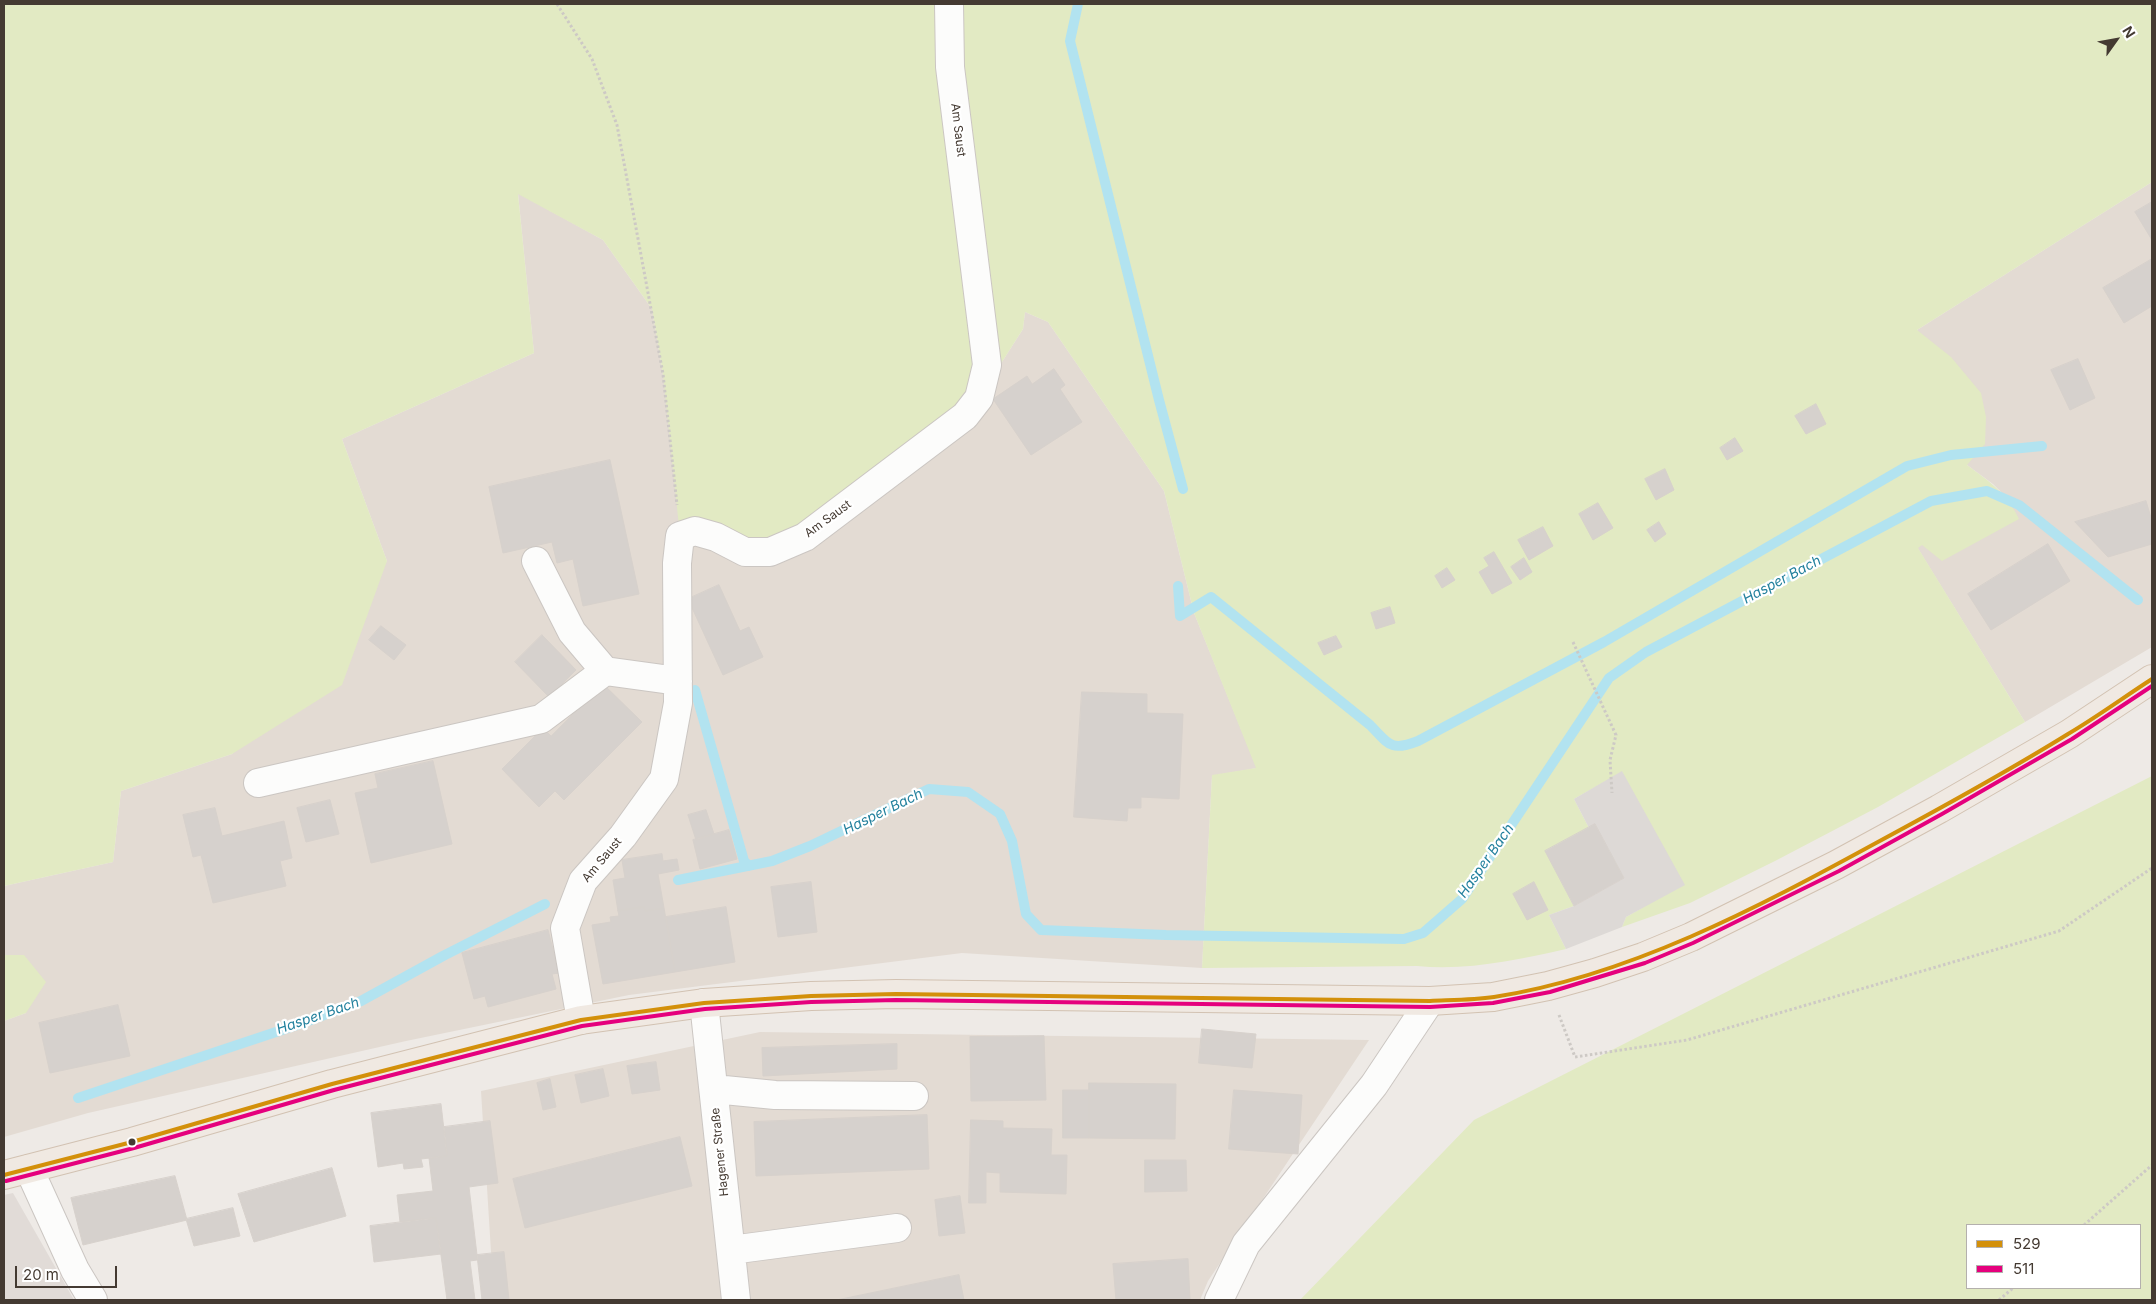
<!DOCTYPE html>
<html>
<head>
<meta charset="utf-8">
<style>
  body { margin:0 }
  #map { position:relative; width:2156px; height:1304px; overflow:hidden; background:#eeeae6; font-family:Inter,sans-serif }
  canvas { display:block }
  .frame { position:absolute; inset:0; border:5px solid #443a32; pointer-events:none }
  .legend { position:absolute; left:1966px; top:1224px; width:175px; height:65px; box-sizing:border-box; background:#fff; border:1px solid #b4b0ad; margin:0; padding:6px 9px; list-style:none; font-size:15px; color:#443a32 }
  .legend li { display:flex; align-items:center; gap:10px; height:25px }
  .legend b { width:25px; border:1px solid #b4b0ad }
  .north { position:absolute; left:2091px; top:15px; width:50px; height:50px; -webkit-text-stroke:4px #fff; paint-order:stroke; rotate:58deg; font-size:14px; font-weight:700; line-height:20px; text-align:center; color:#443a32 }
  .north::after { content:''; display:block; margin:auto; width:18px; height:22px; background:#443a32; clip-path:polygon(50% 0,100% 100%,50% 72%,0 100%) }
  .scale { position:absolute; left:15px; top:1266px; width:102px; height:22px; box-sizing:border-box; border:2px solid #443a32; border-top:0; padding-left:6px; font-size:15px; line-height:18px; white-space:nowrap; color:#443a32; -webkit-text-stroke:4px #fff; paint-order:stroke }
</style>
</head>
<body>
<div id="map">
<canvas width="2156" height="1304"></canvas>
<div class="frame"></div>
<ul class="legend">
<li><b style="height:6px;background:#d3900a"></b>529</li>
<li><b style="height:6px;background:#e5007d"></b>511</li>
</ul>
<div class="north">N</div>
<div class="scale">20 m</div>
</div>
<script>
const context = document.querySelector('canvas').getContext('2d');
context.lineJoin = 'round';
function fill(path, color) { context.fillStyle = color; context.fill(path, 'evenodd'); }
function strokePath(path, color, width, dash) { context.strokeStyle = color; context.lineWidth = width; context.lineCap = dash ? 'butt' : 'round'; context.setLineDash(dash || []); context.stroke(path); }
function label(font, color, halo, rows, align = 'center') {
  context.font = font + ' Inter,sans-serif'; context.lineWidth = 4.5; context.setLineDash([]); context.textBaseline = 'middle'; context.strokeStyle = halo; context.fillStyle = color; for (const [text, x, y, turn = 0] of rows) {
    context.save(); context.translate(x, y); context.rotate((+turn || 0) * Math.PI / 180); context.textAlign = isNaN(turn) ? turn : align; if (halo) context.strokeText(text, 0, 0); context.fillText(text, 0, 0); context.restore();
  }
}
fill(new Path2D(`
  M2152,182V647L2025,722L1917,547L2011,502L1993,484L1967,465L1917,330Z
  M518,193L603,240L652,309L663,374L979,398L1023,329L1025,312L1048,322L1164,491L1194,613L1257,768L1212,776L1202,968L962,953L629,995L406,1041L88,1113L4,1137V1021L26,1013L24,955H4V886L113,862L121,791L232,754L387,561L342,439L534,353Z
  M760,1032L1369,1040L1208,1281L1200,1300H494L481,1091Z`), '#e3dbd3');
fill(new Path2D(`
  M13,1193L74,1300H4V1195Z`), '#e1dbd7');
fill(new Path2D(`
  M4,4H2152V182L1917,330L1951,357L1981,393L1986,417L1985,444L1967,465C1990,482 2007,493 2019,519L1942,561L1922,545L1918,548L2025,722L1878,807L1775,861L1690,903L1622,927L1626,917L1642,908L1622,772L1574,799L1589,828L1546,851L1574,906L1549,915L1566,949C1517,960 1467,971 1417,966L1202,968L1212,775L1256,768L1194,613L1164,491L1048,322L1025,312L1023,329L979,398L770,552L680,536L663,374L652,309L603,240L518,194L534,353L342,439L387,561L342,685L232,754L121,791L113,862L4,886Z
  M2152,776V1300H1300L1474,1120ZM1967,1225H2140V1288H1967Z
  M4,955H24L46,982L26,1013L4,1021Z`), '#e2eac3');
fill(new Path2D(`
  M1622,771L1685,885L1626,917L1622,927L1566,949L1549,915L1574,906L1624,878L1595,825L1589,828L1574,799Z`), '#ddd9d6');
strokePath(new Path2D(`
  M1078,4L1070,41L1159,400L1183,489
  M1178,586L1180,616L1211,597L1370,725C1389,744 1390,752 1418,741L1604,642L1907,466L1951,455L2042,446
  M695,690L744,861L749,866
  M678,880L772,861L810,846L929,789L968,792L1000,814L1012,841L1026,914L1041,930L1166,935L1404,939L1423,933L1462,899L1609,678L1646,652L1931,501L1987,491L2019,505L2138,600
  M78,1098L300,1024L361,1001L443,956L545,904`), '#b2e3f0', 10);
const building = new Path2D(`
  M2152,202V240L2135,212Z
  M2152,259V306L2124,323L2103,288Z
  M2078,359L2095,398L2070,410L2051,370Z
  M1054,369L1065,385L1060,389L1082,422L1031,455L993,399L1027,376L1032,384Z
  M1816,404L1826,424L1806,434L1795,416Z
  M1735,438L1743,451L1727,460L1720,448Z
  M610,460L639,594L583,606L573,559L557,563L552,542L503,553L489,487Z
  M1665,469L1674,490L1656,500L1645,479Z
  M2146,501L2152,521V544L2108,557L2075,522Z
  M1598,503L1613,528L1593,540L1579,514Z
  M1659,522L1666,534L1655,542L1647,530Z
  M1543,527L1553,546L1529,560L1518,540Z
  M2048,544L2070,581L1991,630L1968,594Z
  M1494,552L1512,583L1492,594L1479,572L1489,566L1484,558Z
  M1524,558L1532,572L1520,580L1511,567Z
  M1447,568L1455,580L1442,588L1435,576Z
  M719,585L740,631L749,627L763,657L723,675L688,599Z
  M1390,607L1395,623L1376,629L1371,613Z
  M381,626L406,645L394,660L369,640Z
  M542,635L576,670L549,697L515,662Z
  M1336,636L1342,647L1324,655L1318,643Z
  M603,684L642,722L564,800L555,791L539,807L502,769L543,728L551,736Z
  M1082,692L1147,694V713L1183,714L1179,799L1141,797V808H1128L1127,821L1074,817Z
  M433,761L452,844L371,863L355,793L378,788L375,774Z
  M330,800L339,834L306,842L297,808Z
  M215,808L222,836L284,821L292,858L280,861L286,886L213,903L201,855L193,857L183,815Z
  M706,810L714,834L696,840L688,815Z
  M1595,824L1624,878L1574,906L1545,851Z
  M729,830L737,859L700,869L693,840Z
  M662,854L663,861L677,859L679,870L658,874L664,908L645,911L644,907L618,911L613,880L625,878L622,860Z
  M811,882L817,932L778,937L771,887Z
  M1534,882L1548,910L1527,920L1513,894Z
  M644,907L645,911L664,908L675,972L603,984L592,925L611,922L610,917L619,916L618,911Z
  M726,907L735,962L675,972L666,917Z
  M548,930L559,973L552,974L556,989L488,1007L485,996L474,999L462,953Z
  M118,1005L130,1056L50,1073L39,1023Z
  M1202,1029L1256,1034L1252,1068L1199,1063Z
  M1044,1036L1046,1100L971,1101L970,1037Z
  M897,1044V1069L763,1076L762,1048Z
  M656,1062L660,1090L632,1094L627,1066Z
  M603,1069L609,1096L581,1103L575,1075Z
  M550,1079L556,1107L543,1110L537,1083Z
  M1089,1083L1176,1084L1175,1139L1089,1138Z
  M1063,1090H1089V1138H1063Z
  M1234,1090L1302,1095L1298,1154L1229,1149Z
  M441,1104L447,1156L421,1159L423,1167L404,1169L403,1163L378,1167L371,1113Z
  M927,1115L929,1169L756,1176L754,1122Z
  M971,1120L1003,1121V1128L1052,1129L1051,1155H1067L1066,1194L1000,1192V1173L986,1172V1203H969Z
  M490,1121L498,1183L469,1187L477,1255V1260L470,1261L475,1300H447L436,1218L400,1222L397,1195L433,1191L429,1158L447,1156L444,1127Z
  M680,1137L692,1186L525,1228L513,1179Z
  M1145,1160H1186L1187,1191L1145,1192Z
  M332,1168L346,1216L254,1242L238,1194Z
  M175,1176L187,1220L83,1245L71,1198Z
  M960,1196L965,1233L939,1236L935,1200Z
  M233,1208L240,1236L194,1246L186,1219Z
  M436,1218L441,1254L374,1262L370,1226Z
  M504,1252L509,1300H482L477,1255Z
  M1188,1259L1190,1300H1116L1113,1264Z
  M959,1275L964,1300H837Z`);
fill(building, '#d6d1cd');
strokePath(building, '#d7d1cc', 1);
const minor = new Path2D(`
  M536,561L572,632L605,671L678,681
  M258,783L541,719L605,671
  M704,1003L736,1300
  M581,1020L565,928L583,881L623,836L664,779L678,703L677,563L680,536L695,531L716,537L745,552H770L805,537L965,416L979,398L987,365L950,67L949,4
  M714,1089L775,1095L914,1096
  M29,1169L75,1270L93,1300
  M731,1250L897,1228
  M1219,1300L1246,1244L1374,1085L1430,1001`);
const major = new Path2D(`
  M4,1175L132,1142L332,1084L581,1020L704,1003L811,996L896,994L1430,1001L1493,997L1548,986L1595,973L1643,957L1691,937L1836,865L1939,809L2069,734L2152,679`);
strokePath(minor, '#cbc6c2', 30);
strokePath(major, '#d2c2b2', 30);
strokePath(new Path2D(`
  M557,4L592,59L617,125L663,374L677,505
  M1573,642L1616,735L1610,760L1612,793
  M1559,1015L1575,1057L1687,1040L2059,931L2152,868
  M2084,1225L2152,1165
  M1999,1300L2013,1288`), '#cdc9c5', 3, [2.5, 2.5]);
strokePath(minor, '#fcfcfb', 28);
strokePath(major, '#f0e9e2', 28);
strokePath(new Path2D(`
  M4,1175L132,1142L332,1084L581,1020L704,1003L811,996L896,994L1430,1001C1451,1000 1473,1000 1494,997C1629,976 1757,908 1876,843C1941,808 2005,773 2068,734C2097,717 2124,697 2152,679`), '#d3900a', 4);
strokePath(new Path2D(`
  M6,1181L134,1148L334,1090L582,1026L705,1009L811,1002L896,1000L1430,1007L1493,1003L1550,992L1645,963L1693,943L1839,871L1942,814L2072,739L2152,686`), '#e5007d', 4);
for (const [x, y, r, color] of [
  [132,1142,4.5,"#443a32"]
]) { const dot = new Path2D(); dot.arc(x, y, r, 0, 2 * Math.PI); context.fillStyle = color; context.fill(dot); strokePath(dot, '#fff', 2); }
label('12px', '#443a32', '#fff', [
  ["Am Saust",958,130,83],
  ["Am Saust",828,519,-36],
  ["Am Saust",602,860,-50],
  ["Hagener Straße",720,1152,-96]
]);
label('italic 14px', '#22809d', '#fff', [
  ["Hasper Bach",1782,580,-28],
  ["Hasper Bach",883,812,-26],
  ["Hasper Bach",1486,861,-55],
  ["Hasper Bach",318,1016,-19]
]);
</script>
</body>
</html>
